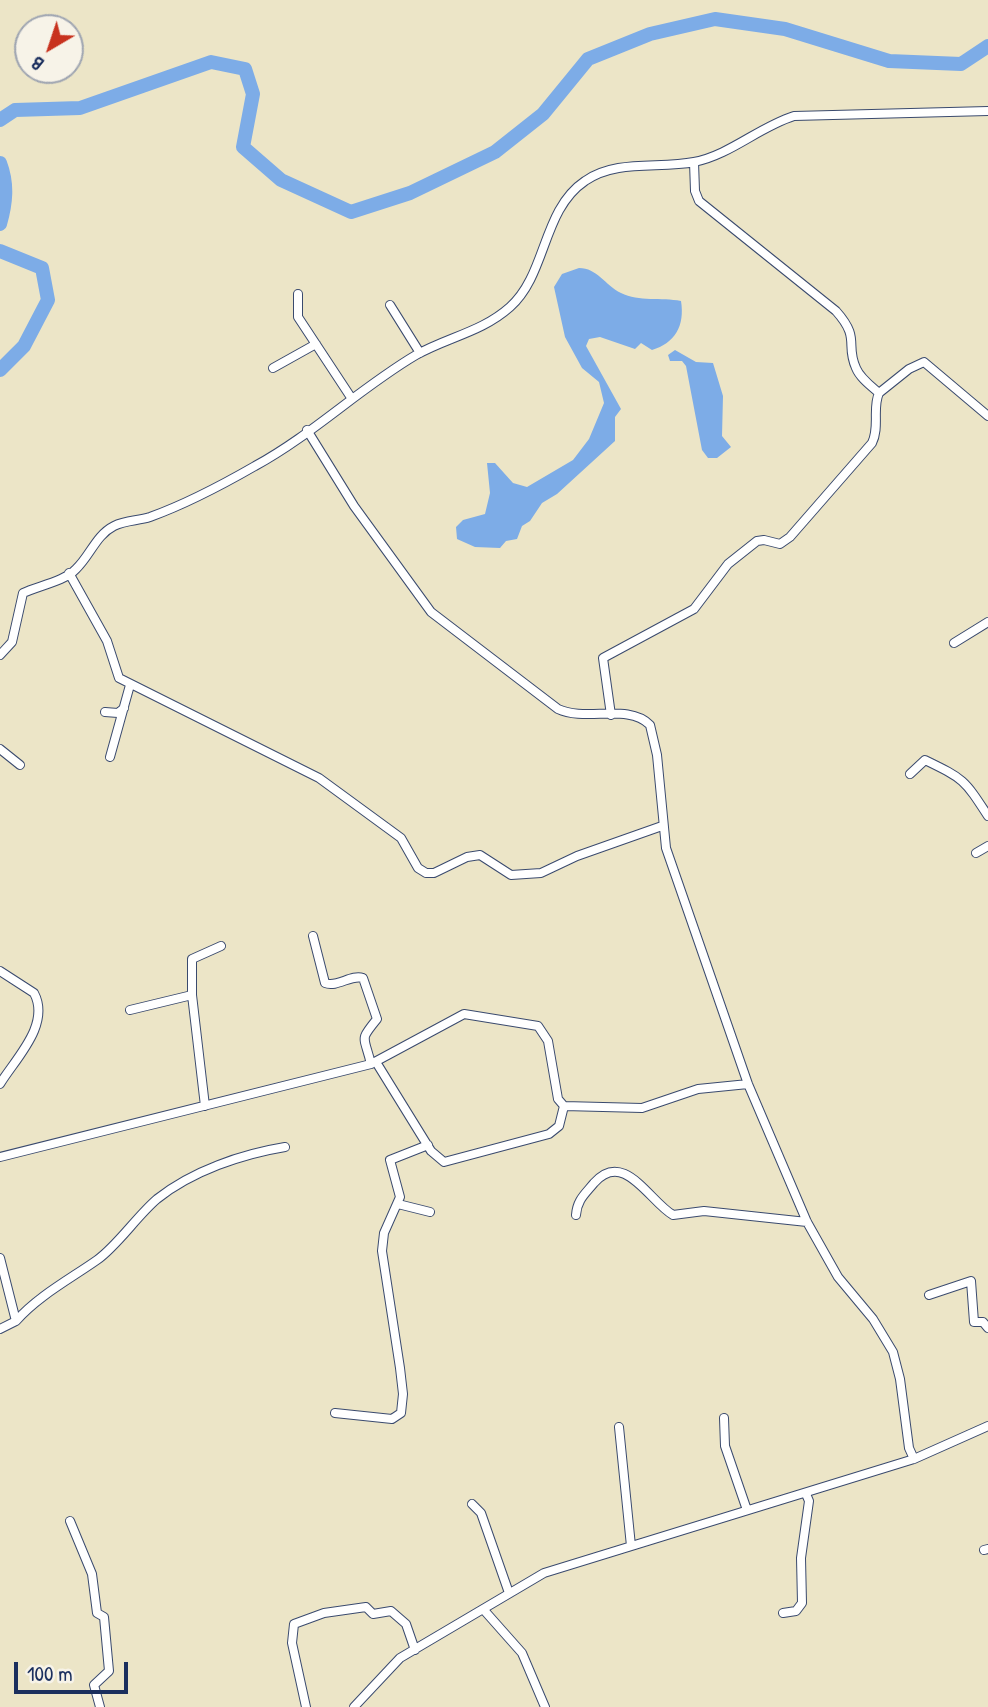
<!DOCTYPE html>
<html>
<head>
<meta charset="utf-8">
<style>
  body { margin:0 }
  #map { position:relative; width:988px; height:1707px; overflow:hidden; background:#ece5c7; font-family:"Patrick Hand",sans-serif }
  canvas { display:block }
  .north { position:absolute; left:14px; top:14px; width:70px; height:70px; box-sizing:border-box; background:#f7f3e8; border:2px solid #9fa5b1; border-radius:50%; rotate:219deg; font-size:19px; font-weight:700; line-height:28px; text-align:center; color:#1b2f5e }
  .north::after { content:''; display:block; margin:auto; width:24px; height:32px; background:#c8321e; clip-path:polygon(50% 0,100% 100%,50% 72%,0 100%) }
  .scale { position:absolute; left:14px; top:1662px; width:114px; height:32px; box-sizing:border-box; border:4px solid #1b2f5e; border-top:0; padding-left:9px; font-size:21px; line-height:24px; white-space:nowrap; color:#1b2f5e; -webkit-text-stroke:5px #f7f3e8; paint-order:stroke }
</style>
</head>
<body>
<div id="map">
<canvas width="988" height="1707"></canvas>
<div class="north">B</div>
<div class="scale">100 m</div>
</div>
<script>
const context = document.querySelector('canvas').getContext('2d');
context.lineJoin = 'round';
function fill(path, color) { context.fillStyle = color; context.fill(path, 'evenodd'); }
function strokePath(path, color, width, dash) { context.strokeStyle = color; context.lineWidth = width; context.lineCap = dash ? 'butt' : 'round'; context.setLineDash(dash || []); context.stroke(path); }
fill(new Path2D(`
  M579,268C597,268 605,285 621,293C639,302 661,297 681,301C685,326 675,343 652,350L641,343L635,349L600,337L589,339L586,346L621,409L615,417V441L557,494L542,503L530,521L522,526L517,539L506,541L500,548L475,547L457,539L456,527L463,520L485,514L490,493L487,463H495L513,483L527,487L573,460L589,439L604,403L599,382L582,368L565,337L554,287L562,274Z
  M675,350L696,362L713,363L723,396L722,436L731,447L717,458H708L702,450L686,366L682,361H670L668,355Z`), '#7dace7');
strokePath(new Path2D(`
  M0,120L15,110L80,108L211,62L245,69L253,94L243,147L281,180L351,212L410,193L495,152L543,114L588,59L650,34L715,19L785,29L889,61L961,64L988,46
  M0,163C8,184 6,203 0,224
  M0,251L42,268L48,300L24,346L0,370`), '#7dace7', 14);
const street = new Path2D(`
  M694,162L695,191L699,201L836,311C861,339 845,344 856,368C860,378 871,386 879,393L909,369L924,362L988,416
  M298,294V317L352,399
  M390,305L420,353
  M273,368L316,344
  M307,430L354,506L431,612L558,709C586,722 628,703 650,725L657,755L666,848L748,1084L807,1222L838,1277L873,1319L893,1352L900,1379L909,1448L914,1459
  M69,573L107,641L119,678L319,778L401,838L418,868L426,873H434L467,857L480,855L511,875L541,873L577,856L662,826
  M954,643L988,622
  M0,655L12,642L23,593C38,586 65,581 76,569C90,556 96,535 114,526C126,520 138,521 150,517C186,504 222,485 255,466C312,435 360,388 416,355C448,337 482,332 510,307C547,274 542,210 585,181C616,159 659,169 694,162C730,155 759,127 794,116L988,111
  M105,712L118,713L124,708
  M611,715L603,658L694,609L728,564L757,541L764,540L780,544L790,537L872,443C880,427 872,408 879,393
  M0,749L20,765
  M110,757L130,685
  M910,774L925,760C964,779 964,779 988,816
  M976,853L988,846
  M313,936L325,983C337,988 351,974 363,978L377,1019C359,1041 364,1035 371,1064
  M0,971L34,993C51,1025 15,1059 0,1084
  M192,995V959L221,946
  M130,1010L192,995L205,1106
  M376,1062L431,1151L444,1162L549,1134L559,1126L564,1106
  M0,1157L371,1064L464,1014L538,1026L548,1041L558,1099L564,1106L642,1108L698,1089L748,1084
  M398,1204L430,1212
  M576,1215C577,1200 585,1194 594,1183C624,1149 649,1201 673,1215L704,1211L807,1222
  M0,1258L16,1321C38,1296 70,1279 97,1260C117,1246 137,1216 157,1199C192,1171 242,1154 285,1147
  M929,1295L971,1281L974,1322H983L988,1328
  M0,1329L16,1321
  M335,1413L392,1419L401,1413L403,1394L400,1368L382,1251L384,1233L400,1197L390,1160L428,1145
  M724,1418L725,1446L747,1510
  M619,1427L631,1546
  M472,1504L481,1513L509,1593
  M70,1521L92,1574L97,1613L104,1617L109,1671L94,1685L100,1707
  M984,1550L988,1549
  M483,1609L522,1653L545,1707
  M783,1613L796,1611L802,1603L801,1558L809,1501L806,1494
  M306,1707L292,1643L294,1624L324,1613L366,1607L373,1614L391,1611L406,1624L415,1650
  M354,1707L400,1658L544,1573L914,1459L988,1426`);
strokePath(street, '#3a4a6e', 10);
strokePath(street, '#fff', 8);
</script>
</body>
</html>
